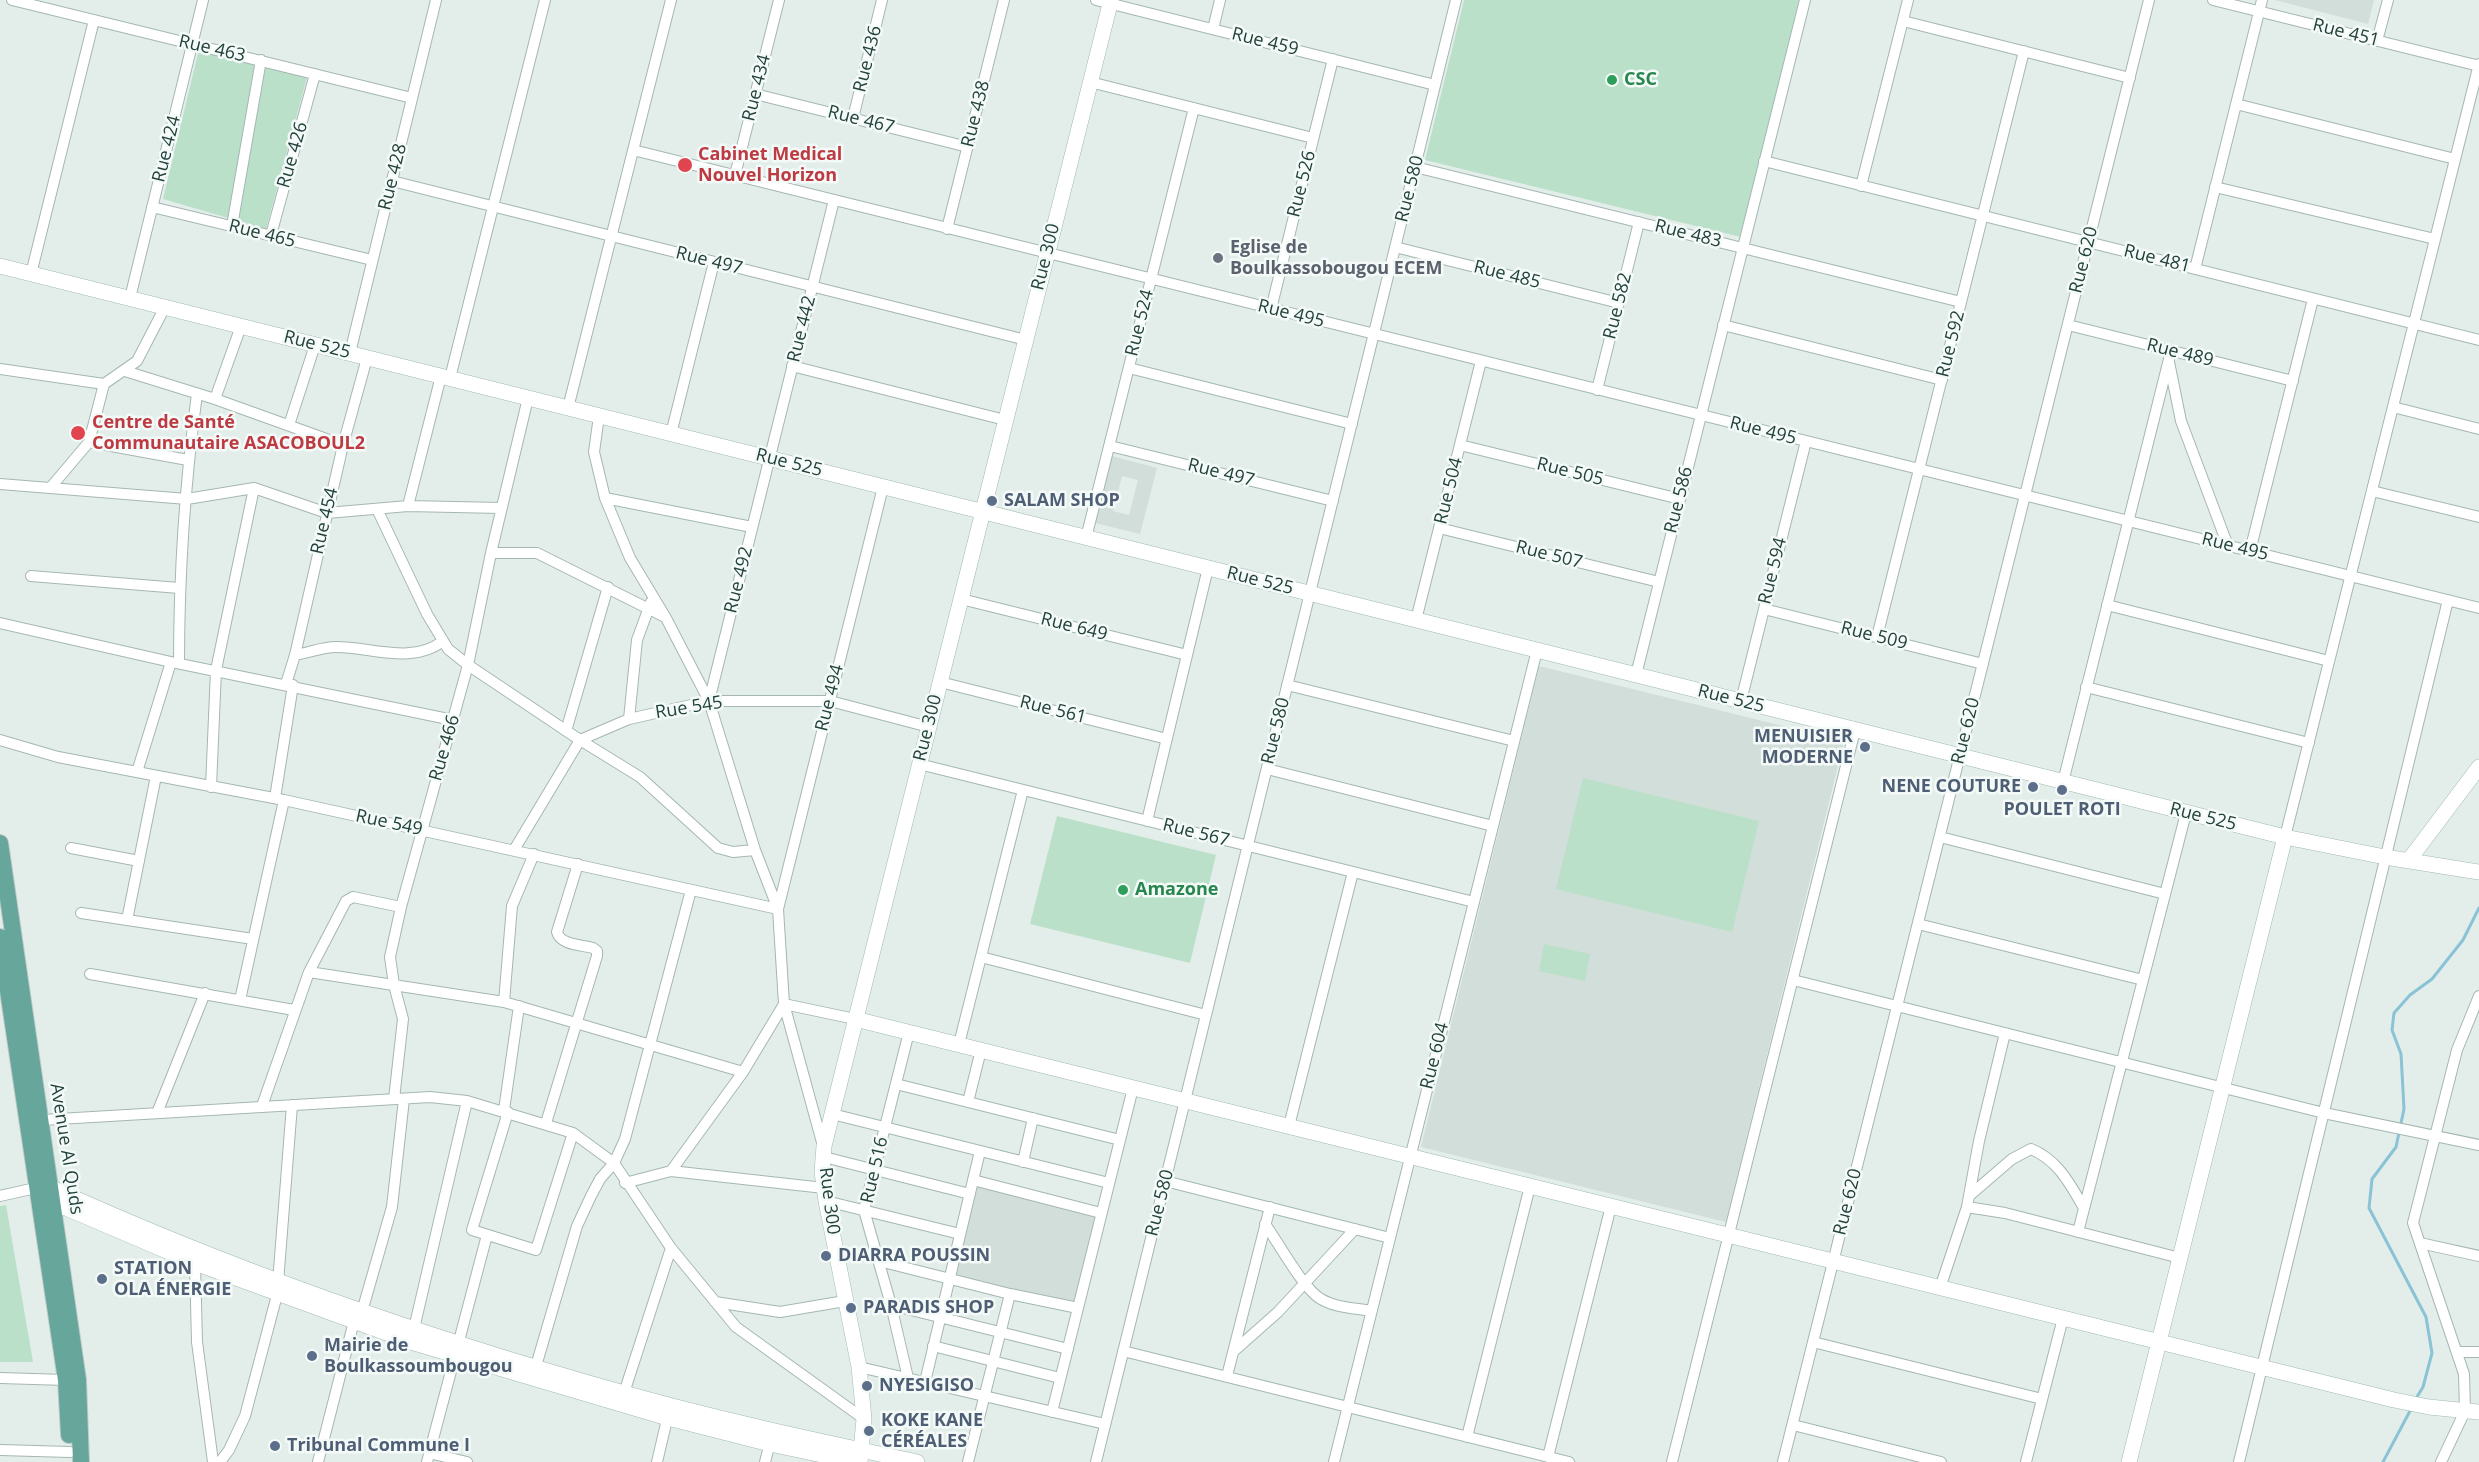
<!DOCTYPE html>
<html>
<head>
<meta charset="utf-8">
<style>
  body { margin:0 }
  canvas { display:block; background:#e3eeea }
</style>
</head>
<body>
<canvas width="2479" height="1462"></canvas>
<script>
const context = document.querySelector('canvas').getContext('2d');
context.lineJoin = 'round';
function fill(path, color) { context.fillStyle = color; context.fill(path, 'evenodd'); }
function strokePath(path, color, width, dash) { context.strokeStyle = color; context.lineWidth = width; context.lineCap = dash ? 'butt' : 'round'; context.setLineDash(dash || []); context.stroke(path); }
function label(font, color, halo, rows, align = 'center') {
  context.font = font + ' "Open Sans",sans-serif'; context.lineWidth = 5; context.setLineDash([]); context.textBaseline = 'middle'; context.strokeStyle = halo; context.fillStyle = color; for (const [text, x, y, turn = 0] of rows) {
    context.save(); context.translate(x, y); context.rotate((+turn || 0) * Math.PI / 180); context.textAlign = isNaN(turn) ? turn : align; if (halo) context.strokeText(text, 0, 0); context.fillText(text, 0, 0); context.restore();
  }
}
fill(new Path2D(`
  M2275,0H2374L2368,24Z
  M1112,456L1157,468L1140,534L1095,523ZM1122,476L1138,480L1129,515L1113,511Z
  M1539,666L1844,741L1726,1222L1421,1147Z
  M967,1181L1097,1213L1074,1308L944,1276Z`), '#d1ded9');
fill(new Path2D(`
  M1464,0H1799L1741,237L1425,160Z
  M199,49L308,74L266,229L163,199Z
  M1583,778L1759,821L1732,932L1556,889Z
  M1057,816L1216,855L1190,963L1030,924Z
  M1544,944L1590,954L1585,981L1539,971Z
  M6,1205L33,1362H0V1206Z`), '#bbe0c9');
strokePath(new Path2D(`
  M2415,1400L2423,1387L2432,1353L2426,1317L2369,1208L2372,1179L2396,1147L2404,1109L2401,1054L2392,1030L2394,1013L2410,995L2432,979L2463,940L2479,908
  M2383,1462L2411,1409`), '#89c3d5', 3);
const street = new Path2D(`
  M12,0L412,98
  M1096,0L1435,85
  M2213,0L2479,66
  M1903,21L2130,78
  M1213,29L1220,0
  M2377,41L2388,0
  M1090,82L1313,138
  M755,94L968,147
  M2236,104L2455,159
  M853,118L882,0
  M633,150L2479,608
  M1764,161L2479,340
  M1415,167L1961,302
  M735,175L779,0
  M392,181L1026,340
  M1861,186L1908,0
  M2215,187L2435,239
  M152,207L372,260
  M232,226L261,60
  M947,229L1004,0
  M271,235L315,74
  M1395,247L1619,303
  M2195,269L2262,0
  M31,274L94,20
  M130,298L203,0
  M1271,309L1333,59
  M1723,325L1942,380
  M2068,325L2293,381
  M350,353L436,0
  M2169,362L2181,421L2228,546
  M792,366L1005,420
  M1129,368L1352,424
  M0,369L104,384
  M125,371L215,399L343,445
  M450,378L545,0
  M1597,390L1639,222
  M215,399L241,326
  M2393,407L2479,429
  M568,408L671,0
  M599,416L594,452L605,498L630,558L666,618L709,701L755,850L778,909L784,1004L823,1146
  M289,425L315,345
  M671,434L714,262
  M89,442L188,460
  M1460,445L1680,499
  M1110,446L1333,501
  M0,484L187,499L254,488L327,513L408,506L501,508
  M51,487L89,442L104,384L137,361L165,307
  M2372,491L2479,517
  M605,498L752,527
  M408,506L441,376
  M377,509L427,614L448,649L468,665L580,740L640,777L718,848L733,852L755,850
  M1439,528L1659,582
  M1086,538L1194,108
  M2250,551L2313,299
  M491,553H537L665,617
  M31,576L179,588
  M961,599L1187,655
  M2107,605L2329,661
  M1764,609L1983,664
  M1416,620L1481,361
  M0,623L171,662L453,720
  M1877,637L2024,51
  M295,655C308,653 322,647 336,647C372,647 412,665 443,641
  M179,663C179,573 185,483 197,394
  M1636,675L1805,0
  M940,682L1167,739
  M286,684L295,655L343,445L367,358
  M1287,685L1514,741
  M2086,687L2309,743
  M709,701L834,200
  M1741,701L1806,441
  M629,719L637,640L651,602
  M566,731L608,587
  M0,740L58,757L284,800L778,909L883,487
  M919,764L1474,902
  M1267,769L1493,826
  M137,772L171,662
  M2063,782L2171,351
  M211,787L216,670L254,488
  M275,798L293,685
  M1147,821L1208,568
  M1940,837L2165,894
  M2285,837L2479,64
  M71,848L139,861
  M514,850L580,740L629,719L709,701H830L929,727
  M81,913L253,939
  M127,920L156,776
  M1918,924L2143,980
  M981,957L1206,1015
  M309,972L504,1002L743,1072
  M90,974L294,1010
  M1793,980L2324,1113L2479,1145
  M240,1000L284,800
  M504,1002L512,906L534,854
  M959,1044L1023,790
  M896,1084L1120,1140
  M394,1099L403,1019L394,985L390,957L401,907L468,665L491,553L528,398
  M968,1102L981,1050
  M262,1106L309,972L346,901L353,897L401,907
  M504,1110L519,1006
  M508,1112L472,1230L536,1250L573,1133
  M157,1113L205,993
  M832,1114L1109,1183
  M42,1120L430,1097L467,1101L573,1133L614,1163L671,1248L736,1327L864,1419
  M546,1123L597,956V951L593,948C582,945 560,945 557,932L578,864
  M1289,1126L1353,872
  M824,1157L970,1194
  M1023,1162L1033,1118
  M671,1171L824,1188
  M973,1180L1101,1213
  M1165,1181L1390,1238
  M625,1183L671,1171L743,1072L784,1004L855,1019
  M0,1196L31,1189
  M1969,1196L2012,1159L2031,1149C2058,1160 2070,1184 2084,1208
  M826,1201L960,1234
  M1967,1207L2005,1213L2180,1258
  M1265,1224C1278,1242 1304,1290 1321,1299C1336,1308 1355,1308 1371,1311
  M2078,1232L2186,813
  M2420,1243L2479,1256
  M879,1261L1010,1294L1078,1308
  M195,1263L197,1342L213,1462
  M1940,1288L1967,1207L1979,1141L2005,1033
  M715,1302L780,1312L845,1301
  M891,1305L1068,1349
  M361,1315L392,1207L404,1099
  M413,1333L467,1101
  M1813,1342L2042,1399
  M933,1346L1060,1378
  M1123,1351L1569,1462
  M1234,1351L1278,1312L1355,1229
  M2457,1352H2479
  M536,1366L577,1226L591,1196L600,1179L614,1163L625,1139L691,890
  M859,1367L1105,1424
  M1227,1376L1270,1207
  M0,1378L66,1380
  M908,1378L891,1305L864,1210L909,1032
  M925,1382L980,1151
  M624,1393L671,1248
  M1052,1412L1133,1088
  M1793,1425L1941,1462
  M1467,1437L1530,1186
  M0,1450L70,1452
  M429,1453L467,1462
  M1548,1457L1611,1206
  M220,1462L229,1450L245,1416L277,1295L292,1105
  M318,1462L352,1329
  M427,1462L487,1235
  M657,1462L669,1411
  M765,1462L771,1439
  M968,1462L1010,1294
  M1096,1462L1456,0
  M1334,1462L1537,650
  M1672,1462L1855,730
  M1783,1462L2149,0
  M2026,1462L2063,1318
  M2239,1462L2448,600
  M2441,1462L2465,1411L2464,1374L2413,1223L2457,1050L2479,996`);
const secondary = new Path2D(`
  M0,266L2285,837L2385,857L2479,872
  M2409,860L2479,767
  M855,1019L2394,1400L2429,1407L2479,1412
  M41,1188H52C237,1272 428,1338 624,1393C720,1420 819,1441 917,1462
  M45,1199L195,1263L411,1342L668,1418L770,1444L856,1462
  M860,1462L864,1419L859,1367L826,1201L822,1172L824,1146L1111,0
  M2129,1462L2285,837`);
const primary = new Path2D(`
  M0,843L78,1380L81,1462
  M0,937L66,1380L69,1435`);
strokePath(street, '#a5b7b2', 12);
strokePath(secondary, '#a1bab4', 16);
strokePath(primary, '#c1cac8', 18);
strokePath(street, '#fff', 10);
strokePath(secondary, '#fff', 15);
strokePath(primary, '#66a69b', 16);
for (const [x, y, r, color] of [
  [1612,80,6,"#2e9e5b"],
  [685,165,8,"#e0444e"],
  [1218,258,6,"#6b7280"],
  [78,433,8,"#e0444e"],
  [992,501,6,"#5c6f8a"],
  [1865,747,6,"#5c6f8a"],
  [2033,787,6,"#5c6f8a"],
  [2062,790,6,"#5c6f8a"],
  [1123,890,6,"#2e9e5b"],
  [826,1256,6,"#5c6f8a"],
  [102,1279,6,"#5c6f8a"],
  [851,1308,6,"#5c6f8a"],
  [312,1356,6,"#5c6f8a"],
  [867,1386,6,"#5c6f8a"],
  [869,1431,6,"#5c6f8a"],
  [275,1446,6,"#5c6f8a"]
]) { const dot = new Path2D(); dot.arc(x, y, r, 0, 2 * Math.PI); context.fillStyle = color; context.fill(dot); strokePath(dot, '#f4faf8', 2); }
label('18px', '#22413b', '#f4faf8', [
  ["Rue 451",2346,33,14],
  ["Rue 459",1265,42,14],
  ["Rue 463",212,49,13],
  ["Rue 436",868,59,-76],
  ["Rue 434",757,88,-76],
  ["Rue 438",976,114,-76],
  ["Rue 467",861,120,14],
  ["Rue 424",167,149,-76],
  ["Rue 426",293,155,-74],
  ["Rue 428",393,177,-76],
  ["Rue 526",1302,184,-76],
  ["Rue 580",1410,189,-76],
  ["Rue 465",262,234,14],
  ["Rue 483",1688,234,14],
  ["Rue 300",1046,257,-76],
  ["Rue 481",2157,259,14],
  ["Rue 620",2084,260,-76],
  ["Rue 497",709,261,14],
  ["Rue 485",1507,275,14],
  ["Rue 582",1618,306,-76],
  ["Rue 495",1291,314,14],
  ["Rue 524",1140,323,-76],
  ["Rue 442",802,329,-76],
  ["Rue 592",1951,344,-76],
  ["Rue 525",317,345,14],
  ["Rue 489",2180,353,14],
  ["Rue 495",1763,431,14],
  ["Rue 525",789,463,14],
  ["Rue 505",1570,472,14],
  ["Rue 497",1221,473,14],
  ["Rue 504",1449,491,-76],
  ["Rue 586",1679,500,-76],
  ["Rue 454",325,521,-77],
  ["Rue 495",2235,547,14],
  ["Rue 507",1549,555,14],
  ["Rue 594",1773,571,-76],
  ["Rue 492",739,580,-76],
  ["Rue 525",1260,581,14],
  ["Rue 649",1074,627,14],
  ["Rue 509",1874,636,14],
  ["Rue 494",830,698,-76],
  ["Rue 525",1731,699,14],
  ["Rue 545",689,708,-9],
  ["Rue 561",1053,710,14],
  ["Rue 300",928,728,-76],
  ["Rue 580",1276,731,-76],
  ["Rue 620",1966,731,-76],
  ["Rue 466",445,748,-74],
  ["Rue 525",2203,817,14],
  ["Rue 549",389,823,12],
  ["Rue 567",1196,833,14],
  ["Rue 604",1435,1056,-76],
  ["Avenue Al Quds",66,1149,81],
  ["Rue 516",875,1170,-77],
  ["Rue 300",829,1201,83],
  ["Rue 620",1848,1202,-76],
  ["Rue 580",1160,1203,-76]
]);
label('bold 18px', '#27864d', '#f4faf8', [
  ["CSC",1624,80],
  ["Amazone",1135,890]
], 'left');
label('bold 18px', '#be3a42', '#f4faf8', [
  ["Cabinet Medical",698,155],
  ["Nouvel Horizon",698,176],
  ["Centre de Santé",92,423],
  ["Communautaire ASACOBOUL2",92,444]
], 'left');
label('bold 18px', '#5b616d', '#f4faf8', [
  ["Eglise de",1230,248],
  ["Boulkassobougou ECEM",1230,269]
], 'left');
label('bold 18px', '#4e5e75', '#f4faf8', [
  ["SALAM SHOP",1004,501],
  ["MENUISIER",1853,737,"right"],
  ["MODERNE",1853,758,"right"],
  ["NENE COUTURE",2021,787,"right"],
  ["POULET ROTI",2062,810,"center"],
  ["DIARRA POUSSIN",838,1256],
  ["STATION",114,1269],
  ["OLA ÉNERGIE",114,1290],
  ["PARADIS SHOP",863,1308],
  ["Mairie de",324,1346],
  ["Boulkassoumbougou",324,1367],
  ["NYESIGISO",879,1386],
  ["KOKE KANE",881,1421],
  ["CÉRÉALES",881,1442],
  ["Tribunal Commune I",287,1446]
], 'left');
</script>
</body>
</html>
